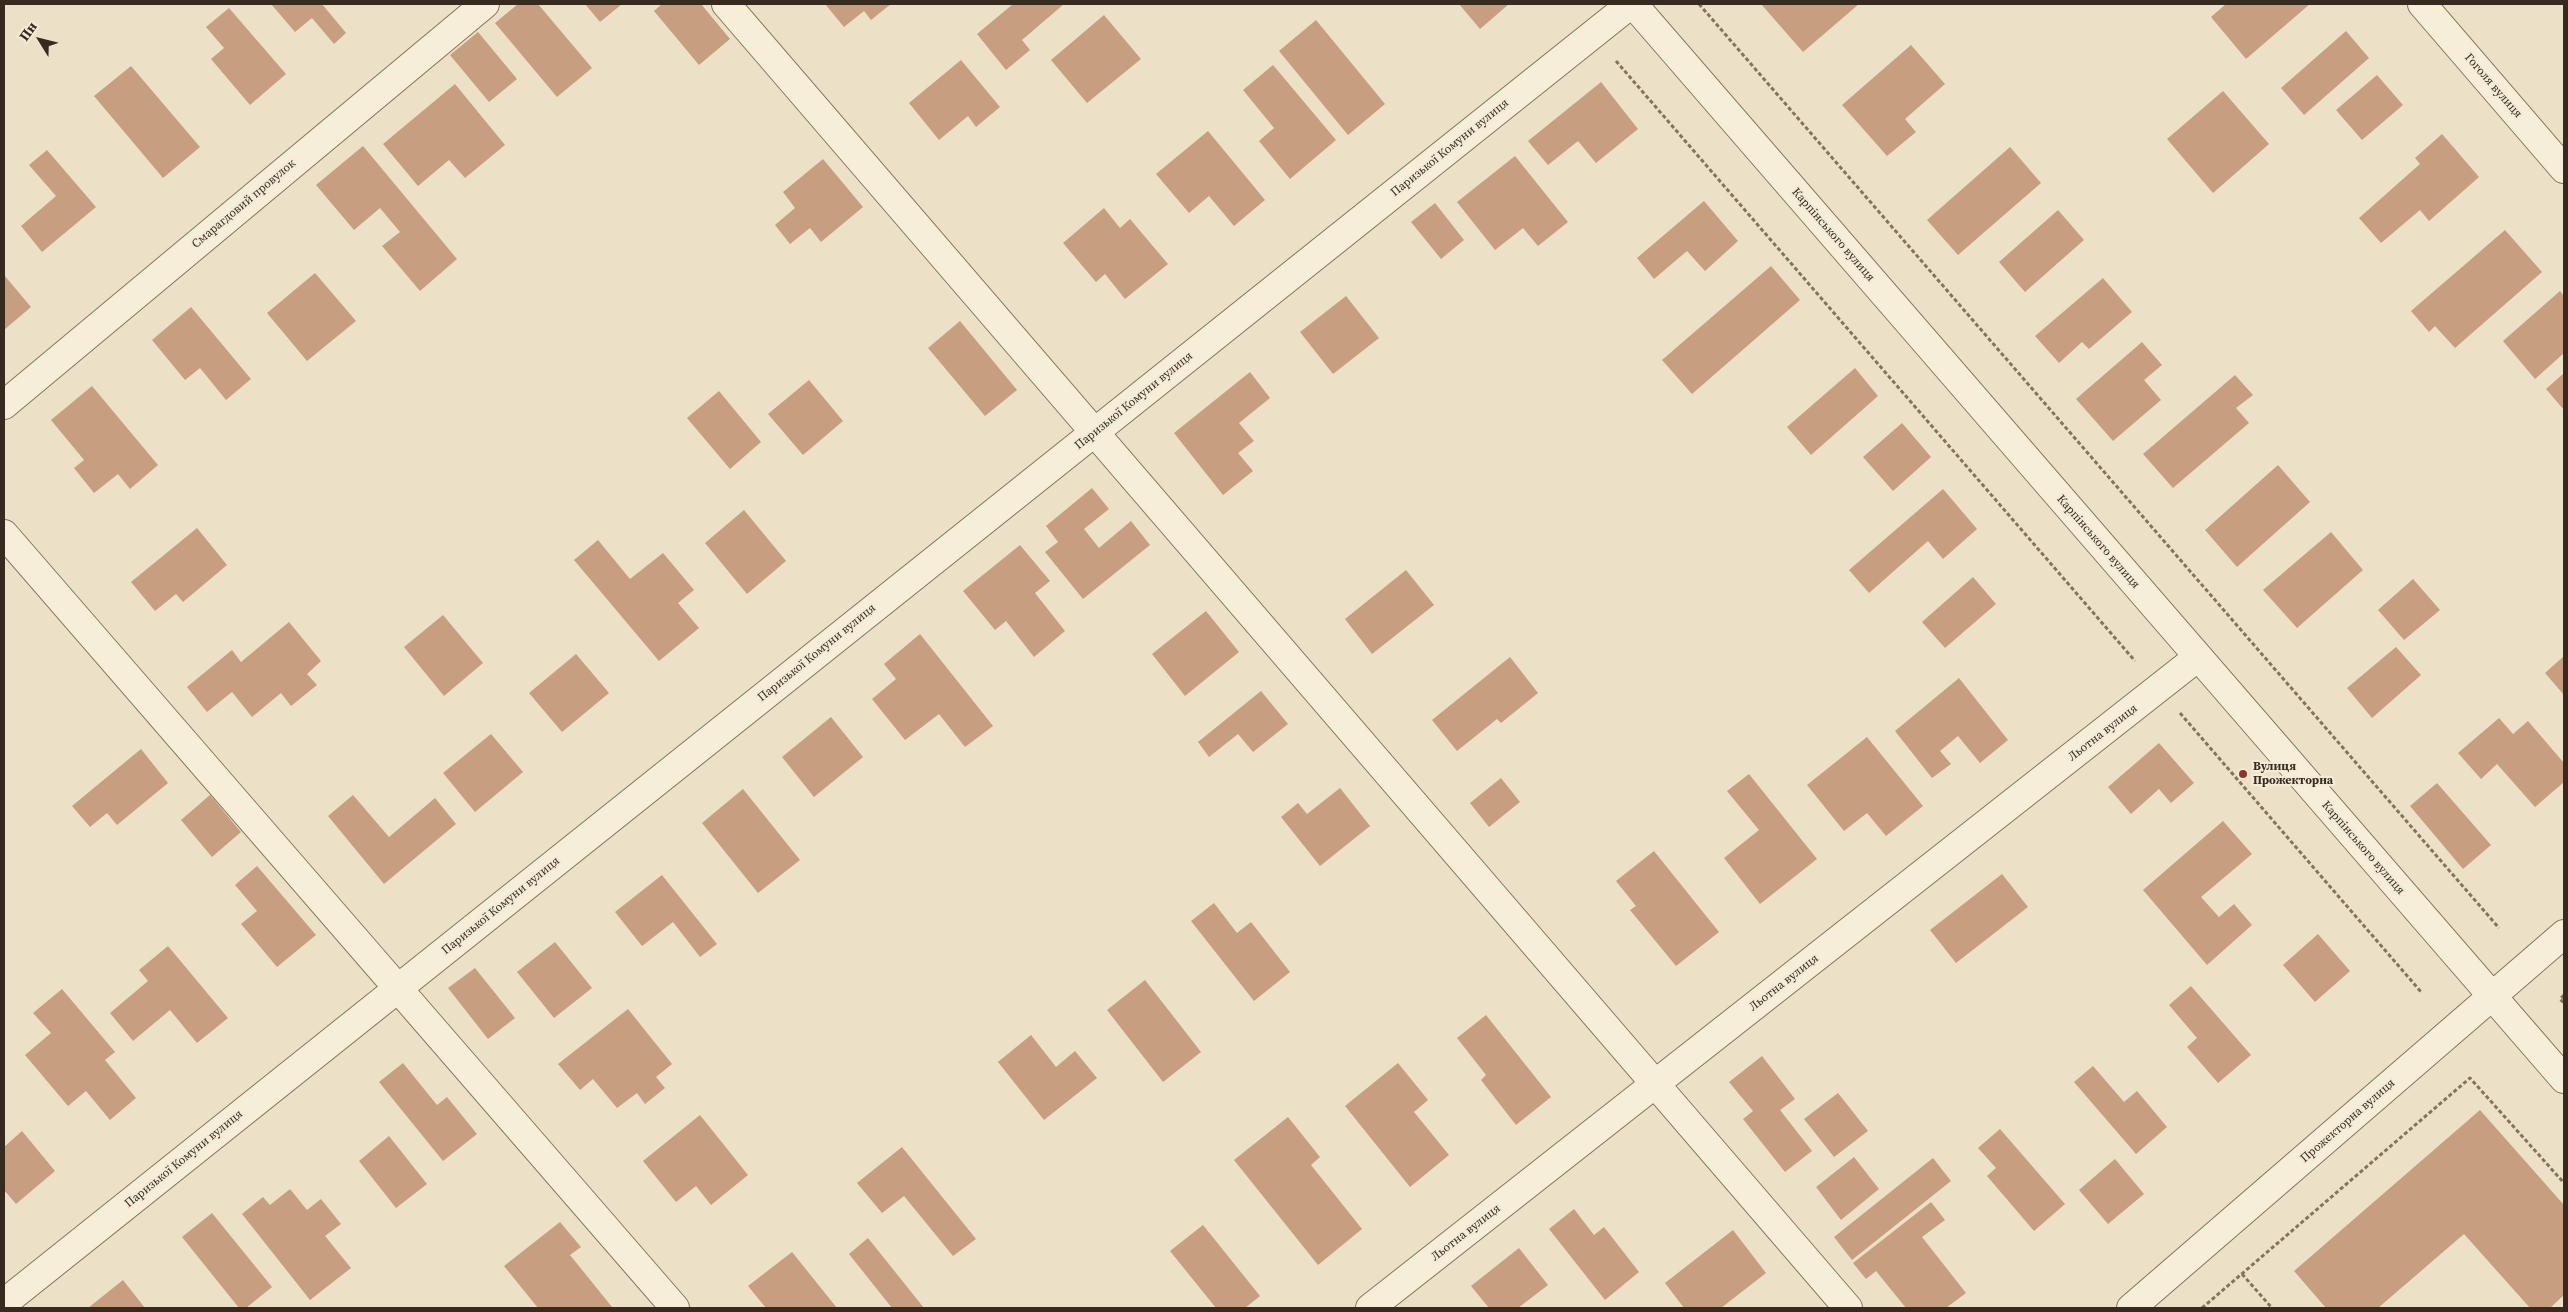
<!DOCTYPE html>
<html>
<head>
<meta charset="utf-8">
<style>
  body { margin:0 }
  #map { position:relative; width:2568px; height:1312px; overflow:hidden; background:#ece1c6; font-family:"Source Serif 4",serif }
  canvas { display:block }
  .frame { position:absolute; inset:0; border:5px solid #372b20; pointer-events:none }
  .north { position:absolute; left:15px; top:15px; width:50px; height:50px; -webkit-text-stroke:4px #f3ebd6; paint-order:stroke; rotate:306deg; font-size:14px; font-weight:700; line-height:20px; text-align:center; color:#372b20 }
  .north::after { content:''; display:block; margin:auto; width:18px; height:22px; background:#372b20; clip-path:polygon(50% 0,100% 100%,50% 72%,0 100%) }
</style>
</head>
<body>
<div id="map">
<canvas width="2568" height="1312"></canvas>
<div class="frame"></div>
<div class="north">Пн</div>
</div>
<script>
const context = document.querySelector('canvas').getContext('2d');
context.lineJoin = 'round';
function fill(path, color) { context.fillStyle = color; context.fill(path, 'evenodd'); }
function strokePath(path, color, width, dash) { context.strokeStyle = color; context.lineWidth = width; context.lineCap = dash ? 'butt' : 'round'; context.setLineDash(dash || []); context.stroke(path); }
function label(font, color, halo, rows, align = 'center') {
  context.font = font + ' "Source Serif 4",serif'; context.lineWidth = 4.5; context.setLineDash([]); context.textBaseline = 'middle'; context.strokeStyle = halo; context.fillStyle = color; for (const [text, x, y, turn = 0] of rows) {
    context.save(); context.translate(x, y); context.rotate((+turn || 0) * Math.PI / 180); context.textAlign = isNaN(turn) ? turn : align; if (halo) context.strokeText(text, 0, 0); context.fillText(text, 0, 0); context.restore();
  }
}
fill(new Path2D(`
  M271,4H322L346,33L334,44L312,18L295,32Z
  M518,4H538L592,68L557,97L495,23Z
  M585,4H622L600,22Z
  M662,4H701L730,39L699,65L654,11Z
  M825,4H891L871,20L864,11L844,27Z
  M1013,4H1064L1022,40L1030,50L1006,70L977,34Z
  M1459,4H1509L1480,29Z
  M1761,4H1859L1803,52Z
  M2226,4H2310L2246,59L2211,17Z
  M229,8L286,74L250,105L211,59L224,48L206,27Z
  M1104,15L1141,59L1087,103L1051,60Z
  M1316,20L1385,104L1348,135L1279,51Z
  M2346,31L2369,58L2304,115L2281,88Z
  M478,32L517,79L489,102L450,55Z
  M1911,45L1945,84L1905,119L1916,132L1887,156L1842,105Z
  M961,60L1000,107L976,127L968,116L939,140L909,103Z
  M1273,65L1336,140L1290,179L1259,141L1274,128L1243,90Z
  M131,66L200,147L163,178L94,96Z
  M2377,75L2403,105L2362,140L2336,110Z
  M1601,82L1638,129L1596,163L1578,141L1548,165L1528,141Z
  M455,84L505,145L465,178L449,160L418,186L383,144Z
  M2223,91L2269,144L2213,193L2167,139Z
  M1208,131L1265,200L1234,226L1209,196L1189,213L1156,174Z
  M2442,134L2479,177L2429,221L2420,210L2381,243L2359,218L2420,164L2415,158Z
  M363,146L457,259L420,291L382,246L400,232L380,208L354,230L316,185Z
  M2010,147L2041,183L1958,255L1927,220Z
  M47,150L96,207L42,252L21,226L56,196L29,165Z
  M1515,156L1568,222L1538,246L1523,228L1495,250L1457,202Z
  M823,159L863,207L821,242L810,228L790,244L775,225L795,208L783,192Z
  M1704,201L1738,241L1705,271L1687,251L1654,279L1637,258Z
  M1435,203L1464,240L1441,259L1411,222Z
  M1104,208L1120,228L1130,219L1168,264L1125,299L1105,274L1096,282L1063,243Z
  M2058,210L2084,240L2025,292L1999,262Z
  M2505,230L2542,272L2455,348L2435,326L2429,332L2411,311Z
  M1771,266L1800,300L1692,394L1662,360Z
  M315,273L356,321L307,361L267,313Z
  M4,275L31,307L4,330Z
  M2103,278L2132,312L2089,349L2082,342L2059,363L2035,336Z
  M2560,291L2564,296V353L2535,379L2503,341Z
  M1346,296L1379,338L1333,374L1300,332Z
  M191,307L251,379L226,400L200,368L185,380L152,340Z
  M960,321L1017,390L985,416L928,348Z
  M2142,342L2162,365L2144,380L2161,400L2113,441L2076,399Z
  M1855,368L1878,396L1811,455L1787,427Z
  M1250,372L1270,398L1239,423L1254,441L1238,453L1253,471L1223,495L1174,433Z
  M2564,373V410L2546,389Z
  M2235,375L2253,395L2236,408L2249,423L2173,488L2143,454Z
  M809,380L843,421L803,455L768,414Z
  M92,386L158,465L130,489L118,474L94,493L74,468L84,460L51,420Z
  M719,391L761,442L730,469L687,418Z
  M1902,423L1931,457L1893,491L1863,457Z
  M2278,465L2310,502L2237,567L2205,530Z
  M1092,488L1109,509L1084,529L1099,548L1131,521L1150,545L1083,599L1045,552L1058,542L1046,526Z
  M1943,489L1977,529L1943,559L1928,541L1869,593L1849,570Z
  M744,510L786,561L747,594L705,543Z
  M197,528L227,565L183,602L176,594L155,611L131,582Z
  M2331,532L2363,570L2297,628L2263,590Z
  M598,540L630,579L663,553L694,590L678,603L699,628L659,661L574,560Z
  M1020,545L1050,581L1035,593L1065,631L1034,657L1006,621L995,630L963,591Z
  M1406,570L1434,605L1372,654L1345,619Z
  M1973,577L1996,604L1945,648L1922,622Z
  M2413,579L2440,610L2404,640L2378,610Z
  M1206,611L1239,652L1185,696L1152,654Z
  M443,615L483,663L444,696L404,647Z
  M289,622L321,661L307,674L317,685L291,706L281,693L252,717L232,692L207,712L187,687L232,650L241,662Z
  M920,634L993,726L965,747L939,714L905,740L872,699L896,679L884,664Z
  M2396,647L2421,675L2372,718L2347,688Z
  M576,654L609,693L562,732L529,693Z
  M2564,656V695L2545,673Z
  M1510,657L1538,693L1501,723L1497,719L1457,751L1432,720Z
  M1959,678L2008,740L1980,763L1958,736L1940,751L1951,764L1932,778L1895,731Z
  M1261,691L1288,724L1253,752L1238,734L1209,757L1198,742Z
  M831,717L863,757L814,797L782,757Z
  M2499,718L2513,734L2528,721L2564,763V782L2535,807L2497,764L2481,779L2458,753Z
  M491,734L523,772L475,812L443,773Z
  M1867,737L1923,806L1886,836L1867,813L1844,831L1807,785Z
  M2159,743L2194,783L2171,803L2159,789L2131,814L2108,787Z
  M141,749L168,783L117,825L107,813L90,827L72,806Z
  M1749,774L1817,859L1760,904L1724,858L1759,830L1727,791Z
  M1501,778L1520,802L1489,827L1470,803Z
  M2437,783L2491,845L2463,869L2410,806Z
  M1340,788L1370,826L1320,866L1281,817L1298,803L1307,814Z
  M743,789L800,860L758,893L702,823Z
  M210,795L241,832L212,857L181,820Z
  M353,795L389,837L435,798L456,824L384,884L328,816Z
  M2223,821L2252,854L2201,897L2219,917L2234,904L2252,925L2207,965L2143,890Z
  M1654,851L1719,932L1676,966L1630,910L1636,906L1616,881Z
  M257,866L316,935L277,967L241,924L257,911L235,885Z
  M2002,874L2028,907L1956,963L1930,930Z
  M662,875L717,944L700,957L673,922L642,946L615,912Z
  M1214,903L1237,933L1251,922L1290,972L1254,1001L1191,921Z
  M2318,934L2350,971L2315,1002L2283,965Z
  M555,942L592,988L554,1018L517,972Z
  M168,946L228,1018L197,1043L170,1010L133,1041L110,1013L148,981L139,970Z
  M475,968L515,1018L488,1039L448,988Z
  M1145,980L1201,1052L1163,1082L1107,1010Z
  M2191,986L2251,1055L2218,1083L2187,1047L2197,1038L2169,1005Z
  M62,989L115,1052L105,1060L136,1098L110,1120L86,1091L68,1106L25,1055L51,1033L33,1013Z
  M628,1009L672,1064L656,1077L665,1088L645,1104L637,1093L617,1108L593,1079L580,1090L558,1064Z
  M1486,1015L1551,1097L1516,1125L1481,1080L1486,1075L1457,1038Z
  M1031,1035L1056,1067L1075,1051L1097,1078L1044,1120L998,1062Z
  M1762,1056L1795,1099L1780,1110L1812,1151L1785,1172L1743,1119L1753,1111L1729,1082Z
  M403,1063L437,1105L447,1097L477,1134L443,1161L379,1082Z
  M1398,1063L1428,1100L1414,1112L1449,1155L1410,1187L1345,1106Z
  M2093,1066L2124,1102L2137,1091L2167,1127L2136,1154L2074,1082Z
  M1838,1093L1868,1131L1834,1157L1804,1119Z
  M2480,1110L2564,1205V1295L2550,1308H2530L2464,1234L2378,1308H2326L2294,1271Z
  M700,1115L748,1175L711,1205L696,1186L676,1202L643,1161Z
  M1288,1117L1320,1157L1311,1165L1362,1229L1318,1265L1234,1160Z
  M2000,1129L2065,1204L2034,1231L1987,1176L1996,1168L1978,1148Z
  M22,1131L55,1171L16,1204L4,1190V1147Z
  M389,1136L427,1184L396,1208L359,1161Z
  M902,1147L976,1239L953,1256L904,1196L882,1213L857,1183Z
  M1854,1157L1879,1189L1841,1220L1816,1187Z
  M1933,1158L1951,1181L1852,1260L1834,1237Z
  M2115,1159L2144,1194L2108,1224L2079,1190Z
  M290,1189L307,1210L321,1199L341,1224L325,1236L351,1268L310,1300L242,1214L263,1197L270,1205Z
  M1931,1202L1945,1220L1922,1237L1966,1293L1946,1308H1906L1876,1271L1866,1279L1853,1263Z
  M1574,1209L1594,1235L1604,1227L1639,1272L1605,1300L1549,1229Z
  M212,1213L272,1287L246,1308H239L182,1237Z
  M560,1222L581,1247L570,1255L612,1307L611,1308H538L504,1266Z
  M1203,1225L1260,1296L1245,1308H1216L1170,1251Z
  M1733,1230L1766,1273L1721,1308H1684L1665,1283Z
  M868,1238L924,1308H892L849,1254Z
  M1519,1248L1548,1285L1518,1308H1489L1471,1286Z
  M792,1252L837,1308H766L748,1286Z
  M123,1280L145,1308H88Z`), '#c79e7f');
const minor = new Path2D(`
  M726,4L1848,1308
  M2422,4L2564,169
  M4,405L485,4
  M4,534L675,1308
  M4,1303L1631,4
  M1370,1308L2198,657
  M2131,1308L2564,934`);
const tertiary = new Path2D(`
  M1633,4L2564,1079`);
strokePath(minor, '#86735d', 30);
strokePath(tertiary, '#86735d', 30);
strokePath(new Path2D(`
  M1699,4L2499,928
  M1616,61L2135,661
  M2180,713L2422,993
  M2564,995L2560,999L2564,1003
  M2242,1274L2272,1308
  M2202,1308L2470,1078L2564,1183`), '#86735d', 3, [4, 2.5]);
strokePath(minor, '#f7eed9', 28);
strokePath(tertiary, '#f7eed9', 28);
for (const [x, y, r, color] of [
  [2243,774,5,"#913131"]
]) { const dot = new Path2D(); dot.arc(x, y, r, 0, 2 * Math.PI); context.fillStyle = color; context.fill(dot); strokePath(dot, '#f3ebd6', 2); }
label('12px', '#372b20', '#f3ebd6', [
  ["Гоголя вулиця",2493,86,49],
  ["Паризької Комуни вулиця",1450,148,-39],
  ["Смарагдовий провулок",244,204,-40],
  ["Карпінського вулиця",1833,235,49],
  ["Паризької Комуни вулиця",1134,401,-39],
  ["Карпінського вулиця",2098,542,49],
  ["Паризької Комуни вулиця",817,653,-39],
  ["Льотна вулиця",2103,733,-38],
  ["Карпінського вулиця",2363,848,49],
  ["Паризької Комуни вулиця",501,906,-39],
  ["Льотна вулиця",1784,983,-38],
  ["Прожекторна вулиця",2348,1121,-41],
  ["Паризької Комуни вулиця",184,1159,-39],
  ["Льотна вулиця",1466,1233,-38]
]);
label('bold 12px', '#372b20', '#f3ebd6', [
  ["Вулиця",2253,767],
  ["Прожекторна",2253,781]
], 'left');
</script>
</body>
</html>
